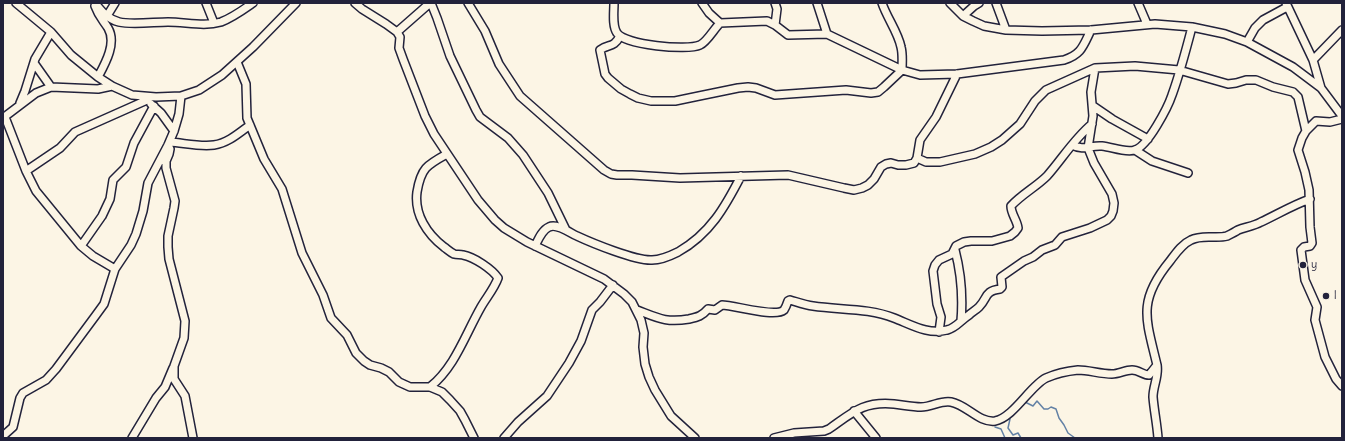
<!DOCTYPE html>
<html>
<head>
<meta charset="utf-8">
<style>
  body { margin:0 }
  #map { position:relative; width:1345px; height:441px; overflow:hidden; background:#fcf5e5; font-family:Delius,sans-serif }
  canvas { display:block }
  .frame { position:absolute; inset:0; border:4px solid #22223b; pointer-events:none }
</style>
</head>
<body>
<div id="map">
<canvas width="1345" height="441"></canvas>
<div class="frame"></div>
</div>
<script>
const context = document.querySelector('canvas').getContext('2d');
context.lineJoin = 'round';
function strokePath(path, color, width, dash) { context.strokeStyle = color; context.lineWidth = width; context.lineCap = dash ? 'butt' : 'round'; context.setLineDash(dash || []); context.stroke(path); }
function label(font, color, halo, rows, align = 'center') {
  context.font = font + ' Delius,sans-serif'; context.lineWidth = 3; context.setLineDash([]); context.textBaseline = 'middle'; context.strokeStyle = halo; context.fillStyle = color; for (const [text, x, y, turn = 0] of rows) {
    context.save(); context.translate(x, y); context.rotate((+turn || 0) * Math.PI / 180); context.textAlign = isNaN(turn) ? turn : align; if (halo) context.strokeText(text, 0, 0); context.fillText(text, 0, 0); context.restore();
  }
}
strokePath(new Path2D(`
  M1024,403L1025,402L1033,406L1037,401L1044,409H1048L1051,407L1056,409L1059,418L1064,425L1068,433L1075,438
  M1010,419L1008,428L1013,435L1018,433L1021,438
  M995,427L1001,429L1005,438`), '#6381a5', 1.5);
const minor = new Path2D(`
  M16,3L51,32L71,55L98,77L112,86L132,95L156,97L181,96L199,90L222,75L253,47L296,3
  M95,3C102,12 108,19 119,22C131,25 155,22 168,22C186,22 204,27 221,22C232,18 243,10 253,3
  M206,3L214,23
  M355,3L362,9L386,24L397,32L400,37L399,48L403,59L425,116L434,134L478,200L495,220L504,228L527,242L604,279L624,294L632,302L641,320L644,333L643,347L645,364L649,377L655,390L671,416L695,438
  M431,3L437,18L450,56L476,110L480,117L508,138L523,155L548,193L566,230
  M468,3L485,31L499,64L520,96L604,170L611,174L617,175H632L680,178L788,175L844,188L854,190L862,188L868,185L874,179L881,167L886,164L891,163L898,165H906L914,163L917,158L920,140L936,117L957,74
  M614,3C614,12 612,26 617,33C625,45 687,51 700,45C707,42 714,29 720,23L767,21L775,25L788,35L827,34L902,70L920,75L957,74L1064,60C1082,54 1083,46 1091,30
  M702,3L709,13L720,23
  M775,3L777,9L775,25
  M817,3L827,34
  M950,3L963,16L973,21L984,26L1006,30L1042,31L1091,30L1155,24L1192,27L1225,34L1247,42L1293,67L1321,88L1342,116
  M996,3L1006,30
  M1138,3L1147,24
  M1286,3L1313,60L1321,88
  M95,6C99,17 103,20 108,28C117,43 105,64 98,77
  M107,16L115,3
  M963,16L974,6L979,3
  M397,32L430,3
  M620,36C613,49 609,43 600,50L605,74L608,78L621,89L630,94L638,98L651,101H675L699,96L738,88L748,87L756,88L775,95L846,90L871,93L878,92L884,87L902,70C902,62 903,55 901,47C898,32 887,18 882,3
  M1247,42L1255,28L1263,20L1287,7
  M1313,60L1342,30
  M237,62L246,84L247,118L264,159L282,189L302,253L323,295L331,318L347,335L356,353L364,361L370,365L381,368L389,372L399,382L410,387H430L442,392L450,400L460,411L465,420L474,438
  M34,63L51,87
  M20,103L25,91L35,59L51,32
  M151,104L161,113L174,131
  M1093,106L1112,119L1148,139
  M5,117L26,171L36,191L81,246L93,256L115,269
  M3,118L36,93L51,87L98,89L112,86
  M1306,131L1316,121L1330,122L1342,119
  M170,142C184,143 200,147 214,145C228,143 239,133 250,125
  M168,145L170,149L169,154L166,161V168L175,201L174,208L168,236V247L169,259L185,321L184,338L174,366V379L185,396L193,438
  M1072,145C1084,151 1090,145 1102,146C1112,147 1125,153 1135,150C1148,146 1168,107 1172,95C1180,73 1186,50 1192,27
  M1135,150L1152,161L1188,173
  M917,158L926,162H940L975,154L991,147L1002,140L1020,124L1035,101L1046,90L1095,68L1135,66L1179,70L1228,84L1236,83L1246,80H1256L1273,87L1293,92L1298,97L1306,131L1302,138L1298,150L1305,172L1309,190L1310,227L1312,243L1310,246L1304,247L1301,250L1305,280L1317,307L1315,320L1325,357L1336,379L1342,386
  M26,171L60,148L75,132L147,100
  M81,246L102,216L110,199L113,180L126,167L134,143L154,106
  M535,246C538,240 542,230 549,227C557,223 570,233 577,236C592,243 636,261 652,260C661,260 670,256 678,252C710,234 725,207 741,176
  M955,250C961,273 963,297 961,321
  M637,310C658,318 666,323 689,319C698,317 702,316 708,309L715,310L722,305C734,305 775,318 784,310C786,307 787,304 788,301L790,300C797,302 805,305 813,306C840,310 869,308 894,318C912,325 928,335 947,330C956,328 961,320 969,315C972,312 976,310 979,307C988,298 984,291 1000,289L1002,287L1001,277L1024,261L1033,257L1042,250L1055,245L1062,237L1090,228L1107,220L1111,216L1113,211L1114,203L1112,194L1094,163L1088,148L1093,116L1091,92L1095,68
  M939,332L941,317L937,304L933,271L935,265L939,260L952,254L956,246L964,242L971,241H992L1010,236L1015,232L1018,228C1017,220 1011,214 1011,206C1022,194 1036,187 1047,176C1062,159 1074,139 1092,124
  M1157,365C1159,376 1153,386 1153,397C1154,410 1157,424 1158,438
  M430,387C455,367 465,335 481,307C486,298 494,289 498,278C492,269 474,257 463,255C460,254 457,255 454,254C450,252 447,249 444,247C427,234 414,214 417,192C421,168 427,165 447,154
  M854,411L876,438
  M3,436L13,427L20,398L23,393L46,380L56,369L96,315L104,304L115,269L131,245L136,234L143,211L148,183L168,145L174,131L179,114L181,96
  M132,438L156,398L165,387L173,368
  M504,438L518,422L547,396L569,363L581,341L592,310L600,302L613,285
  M774,438L794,433L824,431L829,429C852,413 863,401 894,404C903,405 913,407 921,407C932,407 941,400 951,402C967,405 979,423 995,421C1013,418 1031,385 1046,378C1055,374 1068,371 1078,370C1089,370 1100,374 1112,374C1119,374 1125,370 1132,370C1139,370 1143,375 1149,375L1157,365C1146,319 1137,301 1170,261C1176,253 1182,244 1191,240C1202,234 1216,239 1227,236C1231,234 1235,232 1238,230C1246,227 1254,226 1261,222C1278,214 1293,205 1310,199`);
strokePath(minor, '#22223b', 10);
strokePath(minor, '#fcf5e5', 7);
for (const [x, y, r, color] of [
  [1303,265,4,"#22223b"],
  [1326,296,4,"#22223b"]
]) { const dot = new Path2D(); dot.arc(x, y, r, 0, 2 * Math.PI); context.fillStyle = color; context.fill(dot); strokePath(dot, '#fcf5e5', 1.5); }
label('11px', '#22223b', '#fcf5e5', [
  ["y",1311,265],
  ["l",1334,296]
], 'left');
</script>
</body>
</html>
